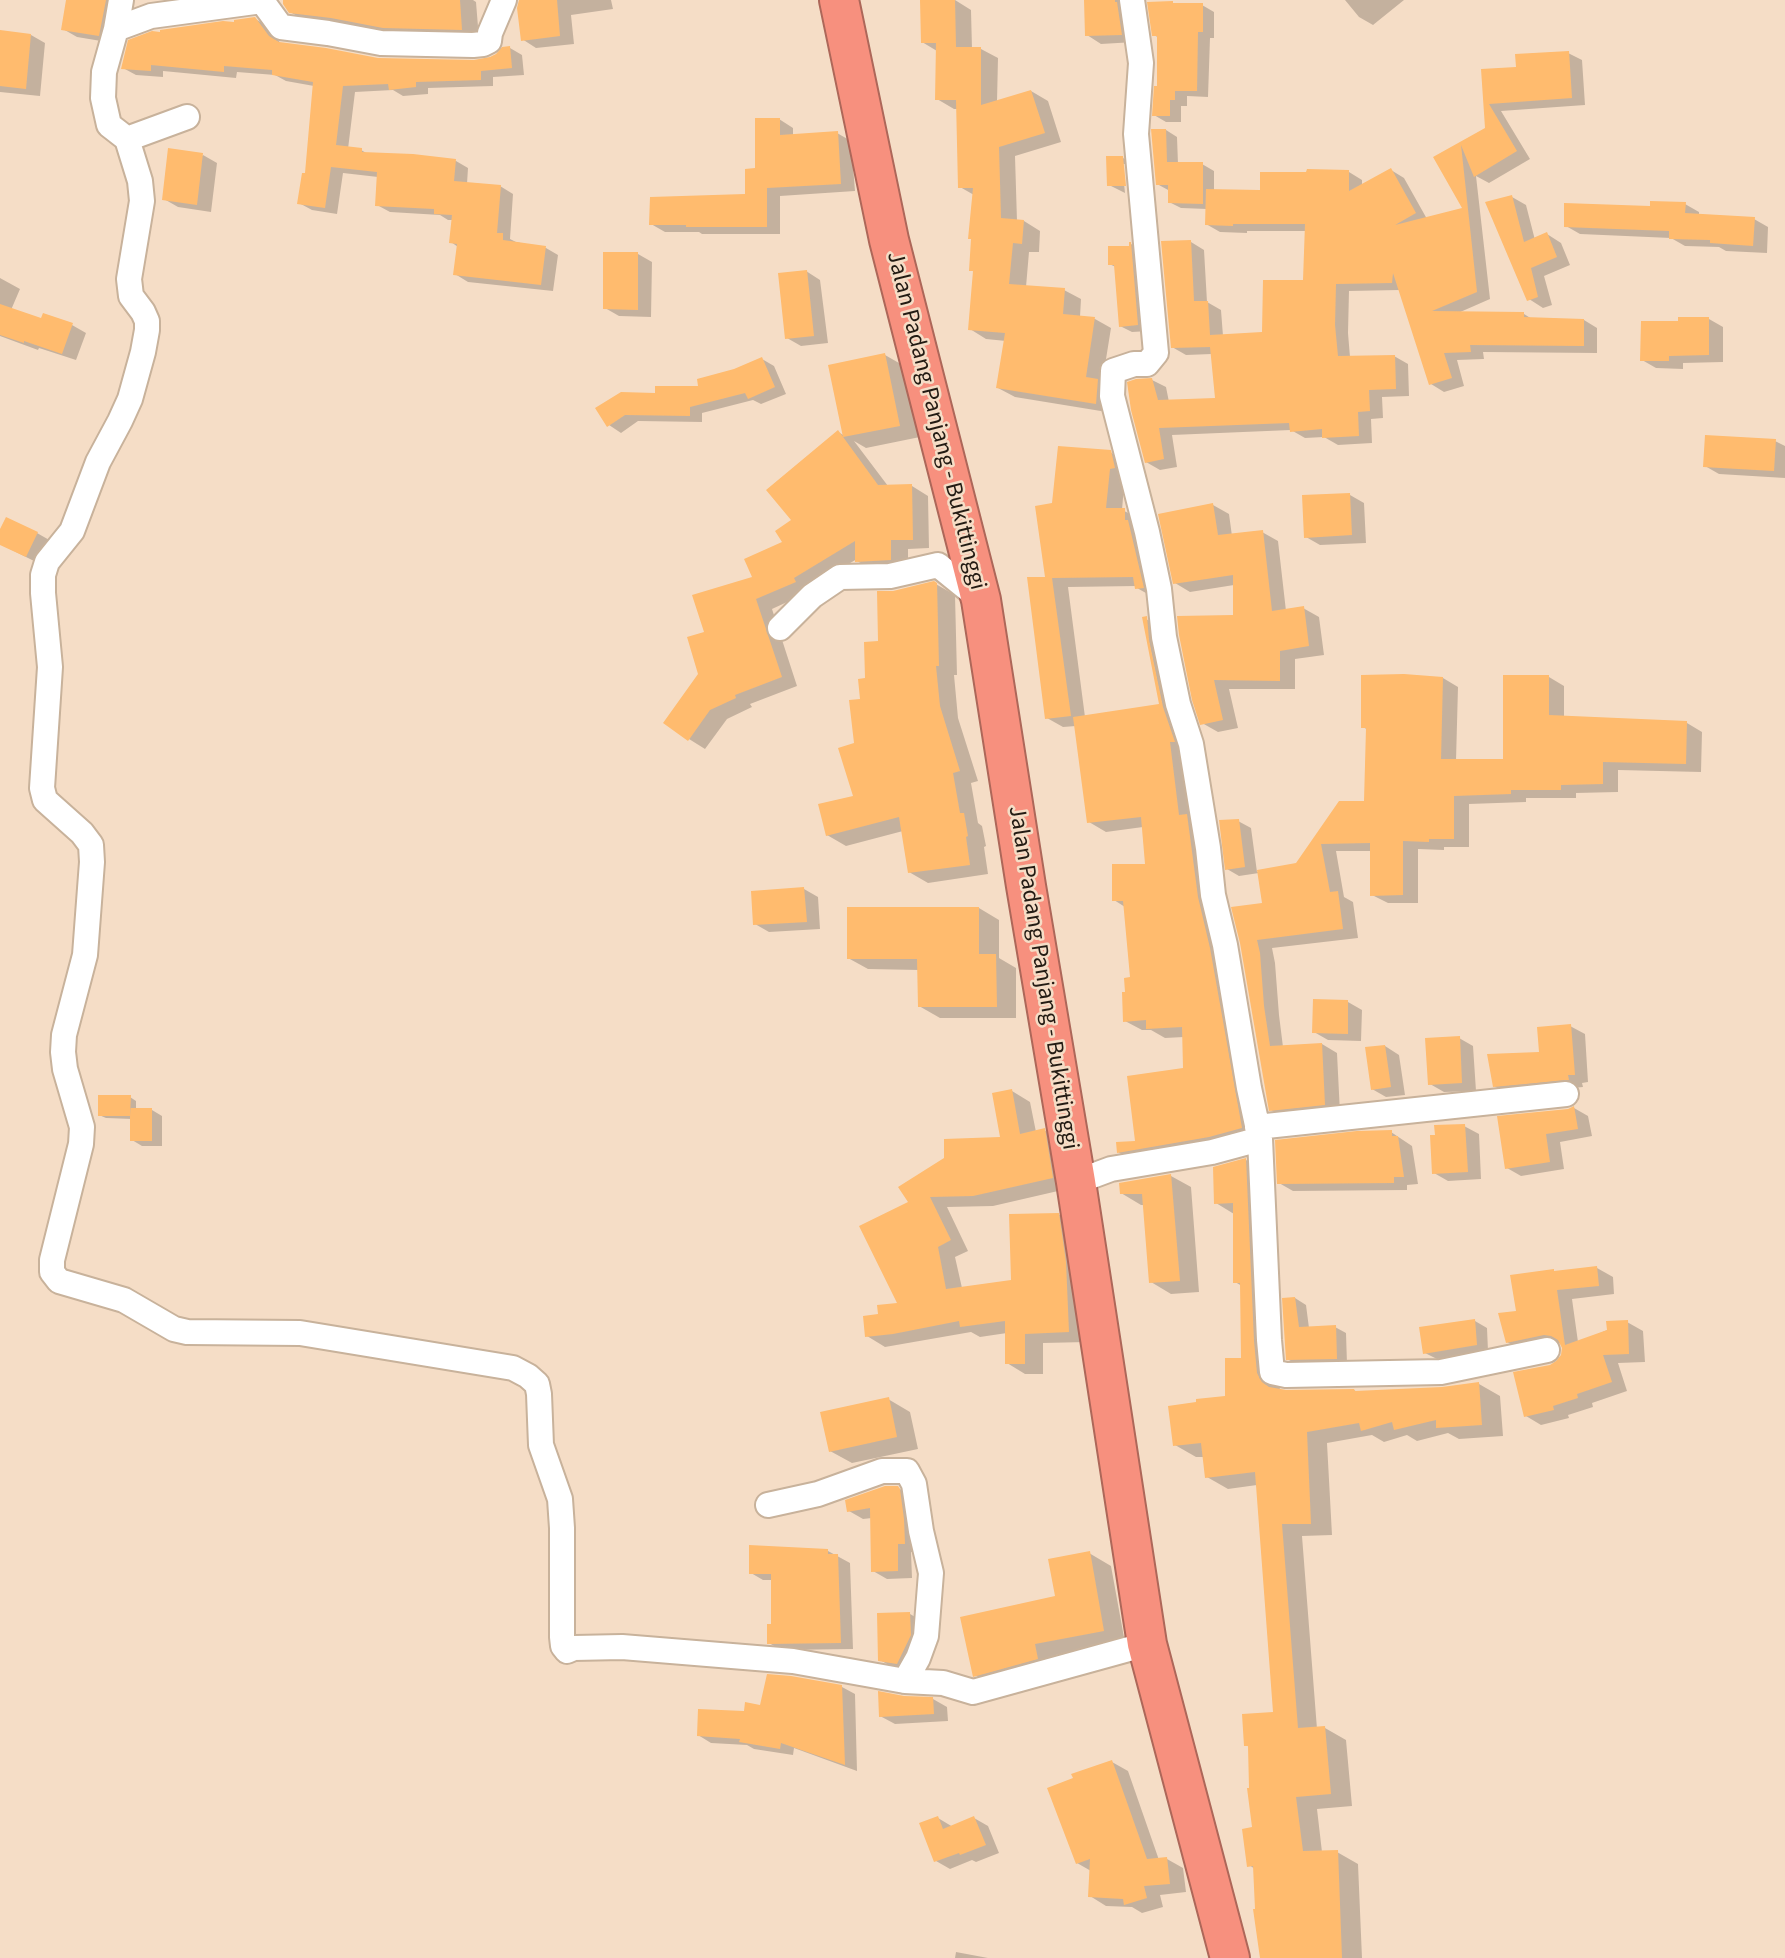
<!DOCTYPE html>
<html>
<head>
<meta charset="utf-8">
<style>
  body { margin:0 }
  canvas { display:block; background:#f5ddc6 }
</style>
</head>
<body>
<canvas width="1785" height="1958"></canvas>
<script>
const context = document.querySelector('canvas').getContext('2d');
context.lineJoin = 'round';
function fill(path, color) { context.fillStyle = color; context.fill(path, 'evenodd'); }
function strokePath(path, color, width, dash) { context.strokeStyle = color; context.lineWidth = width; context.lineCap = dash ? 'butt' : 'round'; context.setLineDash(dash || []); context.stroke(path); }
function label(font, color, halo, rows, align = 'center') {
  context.font = font + ' "Source Sans 3",sans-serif'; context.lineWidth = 5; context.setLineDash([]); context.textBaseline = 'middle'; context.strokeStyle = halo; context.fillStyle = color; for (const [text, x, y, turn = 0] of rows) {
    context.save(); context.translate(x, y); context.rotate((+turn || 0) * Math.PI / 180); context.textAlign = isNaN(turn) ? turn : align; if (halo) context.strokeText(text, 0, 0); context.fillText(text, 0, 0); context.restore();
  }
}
fill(new Path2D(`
  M68,0H117L113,43L77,37L63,29Z
  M285,0H473L476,2L479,39L401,37L308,22L290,12Z
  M520,0H611L613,9L571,15L574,44L536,48L522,39Z
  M955,0L971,10L972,49H981L998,58L997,102L1031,91L1048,101L1061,142L1015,156L1017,221H1024L1040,231L1039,252H1029L1026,287L1064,290L1081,299L1080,317L1095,319L1111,328L1102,384L1113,413L1015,397L998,388L1006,341L986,339L970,329L974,272L971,270L974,195L960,187L958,109H954L937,99V51L922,42Z
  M1085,0H1119L1129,6L1135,42L1101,44L1087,35Z
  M1345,0H1404L1373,25L1359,17Z
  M1202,5L1214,12V38H1210L1208,97L1187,96V106H1181V122H1166L1154,115L1159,88V38L1154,35Z
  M255,19L268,26L281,44L378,59L474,62L490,59L510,48L522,55L524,75L493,77V86L428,88V94L403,96L393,90L355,92L348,149L361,150L368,154L456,161L468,168L467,184L500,186L513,194L510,239L516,242L546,248L558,255L553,291L468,282L455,274L458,247L451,242L453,220H448L440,215L390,212L377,205L378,177L343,173L337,214L312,210L299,203L306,175L314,86L286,81L275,75L237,72L236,78L163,71V77L136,75L123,68L236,24Z
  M0,32L31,35L45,43L40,96L0,92Z
  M1568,53L1582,60L1585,105L1501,111L1530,159L1489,183L1476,176L1490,299L1458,313L1524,314L1532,319L1584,320L1597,328V353L1483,352L1484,359L1457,360L1464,386L1444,392L1431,384L1400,290L1349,291L1348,333L1350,357L1394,356L1408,364L1409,396L1382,397L1383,418L1371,419L1372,443L1338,445L1324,437L1305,438L1291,430L1172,435L1177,467L1160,470L1146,462L1152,380L1166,387L1169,402L1217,400L1212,354L1186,355L1172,347L1191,242L1204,250L1207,302L1221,310L1223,336L1264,334L1305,282L1306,231H1247V233L1220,232L1206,224L1207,209L1181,208L1169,202L1170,191L1157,184L1166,130L1177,137L1178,164H1202L1214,171V191L1261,192L1349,172L1362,180V186L1391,170L1404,178L1427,219L1465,209L1435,158L1487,129L1483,70L1518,69Z
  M779,119L793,128V136L837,133L851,141L855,191L780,196V234H702L699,232H665L651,224L747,196Z
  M203,155L217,163L211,212L178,207L164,199Z
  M1123,158L1137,166L1139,193H1128L1126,164H1122L1125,193L1109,185Z
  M1512,197L1526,205L1535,240L1547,234L1561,243L1570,265L1544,276L1552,305L1543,308L1529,299Z
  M1685,204L1699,212V216L1754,219L1768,227L1767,253L1726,251L1719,247L1685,246L1671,238L1580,234L1566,226L1652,208Z
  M1131,244L1142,250L1149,331L1132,332L1120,326L1116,267L1109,264L1131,248Z
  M638,254L652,262L651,317L619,316L605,308Z
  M806,271L820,280L828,343L801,346L787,338Z
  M0,278L20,289L11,310L42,320L72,325L86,333L76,360L39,348L38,350L0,336Z
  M1709,319L1723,327V362L1683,363V369L1656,368L1642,360L1680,323Z
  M885,355L906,367L920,437L866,448L854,441L888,486H912L928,496L929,548L908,549V569L873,570L857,561V559L809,587L811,591L772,609L797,686L750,704L752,707L727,719L705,749L689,739L706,633L784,542L838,432L845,436Z
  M762,359L774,366L786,394L761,404L753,400L702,413V422L638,421L621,433L609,425L598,409L656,395L701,388L734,370Z
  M1775,441L1785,446V478L1719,474L1705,466Z
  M1110,452L1126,462L1122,510L1141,519L1153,597L1137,588V586L1068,587L1085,717L1162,705L1144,618L1163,628L1258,1138L1135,1162L1118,1152L1137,1142L1185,1069L1184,1037L1165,1038L1151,1030H1142L1125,1021L1127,994L1132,979L1125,907L1114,900L1147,865L1143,827L1106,832L1089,822L1076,726L1063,727L1047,718V579L1054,505Z
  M1350,495L1364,503L1366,543L1320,545L1306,537Z
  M1213,505L1229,514L1232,536L1262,532L1278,541L1286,611L1303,608L1319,617L1324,655L1295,659V689H1229L1238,728L1218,732L1202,723L1194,700L1234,617V585L1190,592L1175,583Z
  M0,533H37L51,541L40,564L0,544Z
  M934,583L955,595L957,675H954L958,718L978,781L971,783L978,823L982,826L986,846L984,847L988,874L928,883L909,872L903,831L846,846L827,835L855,797L856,744L862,701L894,592Z
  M1549,677L1564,686V717L1687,723L1702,732L1701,772L1618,770V792L1576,793V798H1526V802L1469,804V847H1444V850L1418,849V903H1388L1372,895V851H1336L1344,897L1353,902L1358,938L1272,948L1275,963L1279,1015L1283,1047L1322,1044L1337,1053L1340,1113L1286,1119L1271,1110L1241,942L1264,904L1259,873L1239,876L1227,869L1238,821L1251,828L1257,872L1297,865L1366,803L1368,730L1363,727L1443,678L1458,687L1456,761H1505Z
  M804,889L818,897L820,929L769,932L755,924Z
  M979,908L999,920V958L1016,968V1018H940L919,1006V970L868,969L848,958Z
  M1314,1001L1348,1002L1362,1010L1361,1041L1328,1040L1314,1032Z
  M1570,1026L1585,1034L1588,1082L1582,1083L1583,1087L1508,1094L1494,1086L1541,1053Z
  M1459,1038L1473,1046L1476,1091L1444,1092L1430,1084Z
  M1385,1046L1399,1055L1405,1095L1386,1097L1372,1089Z
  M1012,1091L1030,1102L1036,1132L1044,1130L1063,1141L1071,1188L993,1206L947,1207L968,1251L955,1257L962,1288L1013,1281L1058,1214L1077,1225L1087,1342L1043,1343V1374H1025L1007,1363V1333L980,1337L971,1332L885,1347L867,1336L880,1316L899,1305L910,1203L1002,1139Z
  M130,1097L136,1101V1110H152L162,1116V1146H142L132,1140V1119L106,1118L99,1115Z
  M1574,1108L1588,1116L1592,1136L1560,1142L1564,1169L1521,1176L1507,1168Z
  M1464,1126L1479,1134L1481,1179L1448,1181L1434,1173Z
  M1391,1132L1412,1146L1418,1184L1407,1185V1190L1293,1191L1279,1183Z
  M1246,1160L1267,1172L1275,1354L1280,1390H1354L1359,1393L1442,1389L1479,1384L1500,1396L1503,1436L1459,1439L1448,1433L1417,1441L1407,1435L1384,1442L1372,1435L1327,1443L1332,1535L1302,1536L1317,1729L1325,1728L1346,1740L1352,1806L1317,1809L1322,1852H1337L1358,1864L1362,1958H1262L1255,1869L1249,1865L1254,1829L1249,1747L1246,1745L1275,1714L1257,1485L1228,1489L1207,1477L1204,1457H1196L1175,1445L1227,1397L1243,1360L1242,1286L1235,1282L1234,1214L1216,1203Z
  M1171,1176L1191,1187L1199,1292L1171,1294L1151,1282L1145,1205H1141L1121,1193Z
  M1597,1268L1613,1277L1614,1294L1572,1299L1578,1342L1627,1322L1643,1331L1645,1362L1618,1363L1627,1391L1592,1403L1593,1407L1568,1415L1569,1418L1541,1425L1526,1416L1551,1366L1563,1356V1347L1561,1343L1523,1351L1507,1342L1518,1313L1553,1271L1557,1273Z
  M1295,1298L1306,1305L1309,1328L1335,1327L1346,1333L1347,1364L1298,1365L1287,1359Z
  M1475,1321L1487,1328L1488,1351L1437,1359L1425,1353Z
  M888,1399L910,1412L918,1449L852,1463L830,1451Z
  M898,1488L912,1496L918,1552H911L912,1578L887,1579L873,1571L872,1518L863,1519L849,1511Z
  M828,1551L850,1563L853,1649L781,1650L769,1643L773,1626V1580H763L751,1573Z
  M1089,1553L1111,1566L1125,1643L1056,1655L1059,1671L996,1688L975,1675L1057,1598Z
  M910,1614L924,1622L912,1671L894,1668L880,1660Z
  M842,1687L855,1694L857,1771L794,1748L793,1755L754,1749L747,1745L711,1743L698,1735L761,1707Z
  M933,1699L947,1707L948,1721L895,1724L880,1716Z
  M1112,1762L1128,1771L1159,1860L1167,1859L1183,1868L1186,1892L1160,1895L1163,1907L1142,1913L1132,1907L1106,1906L1090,1896L1091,1871L1077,1863Z
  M938,1818L953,1827L974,1818L988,1826L999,1853L976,1862L972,1860L950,1869L936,1861Z
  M956,1952L988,1958H955Z`), '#0003');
fill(new Path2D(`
  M66,0H106L99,36L61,30Z
  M283,0H460L462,30L383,28L331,18L289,13L283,4Z
  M519,0H557L560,36L521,41L517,8Z
  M920,0H955L956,47H981V105L1031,90L1045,133L999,147L1001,218L1024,220L1022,244L1013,243L1009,284L1065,288L1063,314L1095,317L1086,377L1098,379L1096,404L996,388L1005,333L968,330L973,271H969L971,239H968L973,188H958L956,100H935L936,43H921Z
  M1084,0H1115V2H1117L1122,35L1085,36Z
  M1173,1V3H1203V32H1198L1197,91H1175V100H1170V116H1152L1154,86H1157V36H1152L1147,2Z
  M255,17L269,36L279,42L326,48L378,58L474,60L490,57L496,54L502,47L510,46L512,68L481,71V80L416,82V87L389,90L388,84L343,86L336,145L362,148V152L413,154L456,159L454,181L501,185L497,233H503V240L546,246L541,285L453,275L457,244L449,243L452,215L434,214V209L375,206L377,172L331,167L325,208L297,204L302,173H305L313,82L272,75V70L224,66V72L151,65V71L121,69L128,40L152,31L160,32V30L223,21L234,22V20Z
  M0,30L31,34L26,89L0,86Z
  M1569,51L1572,98L1489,104L1517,151L1474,177L1461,145L1477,292L1432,311L1524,312V317L1584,319V346L1470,345L1471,352L1444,353L1452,378L1429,385L1393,273L1392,283L1336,284L1335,325L1338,356L1395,355L1396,389L1369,390L1370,411L1358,412L1359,436L1322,438V429L1290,432L1289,423L1159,428L1164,459L1145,463L1131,410L1127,382L1136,379L1152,378L1158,400L1215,398L1210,347L1171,348L1161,241L1191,240L1194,301H1208L1210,335L1262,332L1263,280H1303L1305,224H1233V226L1205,225L1206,189L1260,190V172H1306L1307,169L1349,170V191L1391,168L1416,213L1395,225L1462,208L1433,157L1485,128L1481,69L1516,67L1515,54Z
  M755,118H780V135L838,131L841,184L767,188V227H686V225H649L650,197L745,194V169L755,168Z
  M1151,129H1166L1167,162H1203V204L1168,203V185H1156Z
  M168,148L203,153L197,205L162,200Z
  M1106,156H1123L1126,186H1107Z
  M1512,195L1524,242L1547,232L1557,257L1531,268L1538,297L1527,301L1485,202Z
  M1650,201L1686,202L1685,213L1755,217L1753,246L1710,243V240L1669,239V231L1564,227V203L1650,206Z
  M1129,242H1131L1138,325L1119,327L1114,265H1108V246H1129Z
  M603,252H638V310L603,309Z
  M807,270L814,336L785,339L778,273Z
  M0,304L41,318L43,313L73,323L62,354L24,341V343L0,335Z
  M1678,317H1709V355L1669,356V361H1640L1641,321H1678Z
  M885,353L900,426L843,437L828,365Z
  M762,357L775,387L748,399L745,393L690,407V416L625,415L607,427L595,408L621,392L655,393V386H698L697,379L734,369Z
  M838,430L878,485L912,484L913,540H891V560L855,562V541L794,578L796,582L756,599L782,677L735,695L736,698L710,710L688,741L663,723L698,674L687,637L704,632L692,595L752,577L744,559L782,542L775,531L791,520L766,490Z
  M1705,435L1776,439L1774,471L1703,467Z
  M1058,446L1111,450L1115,468L1110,469L1106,508H1125V520H1128L1144,588L1135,589L1133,577L1052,578L1071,716L1045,719L1027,577H1045L1035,506L1052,503Z
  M1350,493L1352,535L1304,538L1302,495Z
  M1213,503L1218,535L1263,530L1272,611L1304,606L1309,646L1280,651V681L1214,680L1223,720L1200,725L1192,700L1179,635L1177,616L1233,615V575L1173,584L1158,514Z
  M6,517L38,532L26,557L0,545V529Z
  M934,581L937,583L939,666H936L940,706L960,771L953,773L960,813H964L968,836L966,837L970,865L908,873L899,817L826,836L818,804L853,796L838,748L854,743L849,700L860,699L858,679L865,678L864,642L878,641L877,591H893Z
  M1147,616L1149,640L1163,707L1175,742H1170L1179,815L1187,814L1198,897L1210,948L1242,1128L1209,1137L1117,1153L1116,1142L1135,1141L1127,1076L1183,1068L1182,1027L1146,1029V1020L1123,1022L1122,992H1125L1124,978L1130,977L1123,901H1112V864H1145L1141,817L1087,823L1073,717L1159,704L1142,617Z
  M1404,674L1443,677L1441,759H1503V675H1549V715L1687,721L1686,764L1603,762V784L1561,785V790H1511V794L1454,796V839H1429V842L1403,841V895L1370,896V843L1321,844L1330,892L1338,891L1343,929L1257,940L1260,953L1264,1006L1270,1046L1322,1043L1325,1105L1269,1111L1240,943L1231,907L1262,903L1257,870L1296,863L1339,801H1364L1366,728H1361V675Z
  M1239,819L1245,867L1225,870L1219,820Z
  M804,887L807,922L753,925L751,891Z
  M847,907H979V954H996L997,1007H918L917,959H847Z
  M1313,999L1348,1000V1034L1312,1033Z
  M1571,1024L1575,1075H1568L1569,1080L1493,1087L1487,1054L1539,1052L1537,1027Z
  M1460,1036L1462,1083L1428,1085L1425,1038Z
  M1385,1045L1391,1087L1371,1090L1365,1047Z
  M1012,1089L1020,1134L1045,1128L1053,1178L973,1196L930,1197L951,1240L938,1247L946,1289L1011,1280L1009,1214L1059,1213L1066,1262L1069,1332L1025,1334V1364H1005V1321L960,1327L959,1321L893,1334L865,1337L863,1316L878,1314L877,1305L897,1303L859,1226L908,1202L898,1187L944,1158V1139L1000,1137L992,1093Z
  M98,1095H131L130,1116H98Z
  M1574,1106L1578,1129L1546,1134L1550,1162L1505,1169L1497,1116L1568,1109Z
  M130,1108H152V1141H130Z
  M1465,1124L1468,1172L1432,1174L1430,1135H1435L1434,1125Z
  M1392,1130V1136H1398L1404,1177H1394V1183L1277,1184L1275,1140L1357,1131Z
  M1246,1158L1254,1341L1257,1373L1262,1382L1269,1387L1286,1390L1354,1389L1355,1391L1442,1387L1479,1382L1482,1425L1436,1428V1420L1394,1430L1392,1422L1361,1431L1359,1423L1307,1432L1311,1524H1282L1298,1728L1325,1726L1331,1794L1296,1797L1303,1851L1338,1850L1342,1958H1260L1253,1909H1255L1253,1866L1247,1867L1242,1829L1252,1827L1247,1788H1249L1248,1746H1244L1242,1714L1273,1712L1255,1472L1205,1478L1201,1443L1173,1446L1168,1406L1196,1402V1399L1225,1396V1358H1241L1240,1283H1233V1203L1214,1204L1213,1167Z
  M1171,1174L1180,1281L1149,1283L1142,1194H1120L1119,1183Z
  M1597,1266L1599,1286L1557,1290L1565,1345L1607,1330L1606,1321L1628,1320L1629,1354L1603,1355L1612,1382L1577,1394L1578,1398L1553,1406L1554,1410L1524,1417L1513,1372L1550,1365L1556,1361L1561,1355L1562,1348L1558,1340L1551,1336L1544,1335L1506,1343L1498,1313L1516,1311L1510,1275L1554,1269V1271Z
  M1295,1297L1299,1327L1336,1325L1337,1359L1286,1360L1282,1298Z
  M1475,1319L1477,1345L1423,1354L1419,1327Z
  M889,1397L897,1437L829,1452L820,1412Z
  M885,1486H898L900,1489L904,1519L905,1544H898V1571L871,1572L870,1508L847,1512L845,1500Z
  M749,1545L828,1549V1554H838L841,1643L767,1644V1624H771V1574H749Z
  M1090,1551L1104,1631L1035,1644L1038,1659L973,1677L960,1617L1055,1596L1048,1559Z
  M910,1612L911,1635L897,1664L878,1661L877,1613Z
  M767,1674L791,1676L842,1685L845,1765L781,1743L780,1749L739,1742L740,1739L697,1736L698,1709L744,1711L745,1702L760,1705Z
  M878,1691L904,1696L933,1697L934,1714L879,1717Z
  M1112,1760L1147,1859L1167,1857L1170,1884L1144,1886L1147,1898L1124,1905L1123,1899L1088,1897L1090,1859L1076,1864L1047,1788L1073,1778L1071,1774Z
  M938,1816L943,1829L974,1816L986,1845L960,1855L959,1853L934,1862L919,1823Z`), '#ffbb6e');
const street = new Path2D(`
  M121,0L116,29L104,72L103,98L109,125L127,139L140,181L142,201L129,279L131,296L143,312L147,321V330L143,352L130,399L120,421L98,462L72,531L47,562L43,575V593L50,667L42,788L45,800L82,833L91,845L92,862L85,955L64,1035L63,1052L65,1069L82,1127L81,1144L52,1260V1272L59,1281L124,1300L174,1329L187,1332L300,1333L513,1368L528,1376L537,1384L539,1394L541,1445L560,1499L562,1528V1637L563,1646L567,1651L574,1648L622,1647L793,1661L905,1681L943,1683L973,1692L1147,1644
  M1132,0L1141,63L1136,134L1156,353L1147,364H1134L1113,371L1112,396L1147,532L1159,589L1164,637L1178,704L1191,744L1208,848L1213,895L1225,945L1249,1088L1260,1139L1269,1340L1272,1372L1286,1375L1441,1372L1547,1350
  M116,29L151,16L262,1L281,27L328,33L381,43L473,45L483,44L489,41L490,33L504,0
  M127,139L187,117
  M780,628L812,596L840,577L890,576L938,565L980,599
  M1257,1127L1566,1094
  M1076,1182L1111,1169L1212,1152L1260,1139
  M768,1505L818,1494L882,1471H907L914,1484L921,1531L931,1573L926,1636L918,1658L905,1681`);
const highway = new Path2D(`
  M839,0L889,240L981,600L1026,886L1076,1182L1147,1644L1230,1958`);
strokePath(street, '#c8b29b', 28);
strokePath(highway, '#ad6759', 42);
strokePath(street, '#fff', 24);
strokePath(highway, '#f7907e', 38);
label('24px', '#231b13', '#f5ddc6', [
  ["Jalan Padang Panjang - Bukittinggi",935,421,76],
  ["Jalan Padang Panjang - Bukittinggi",1042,978,81]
]);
</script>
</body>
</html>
